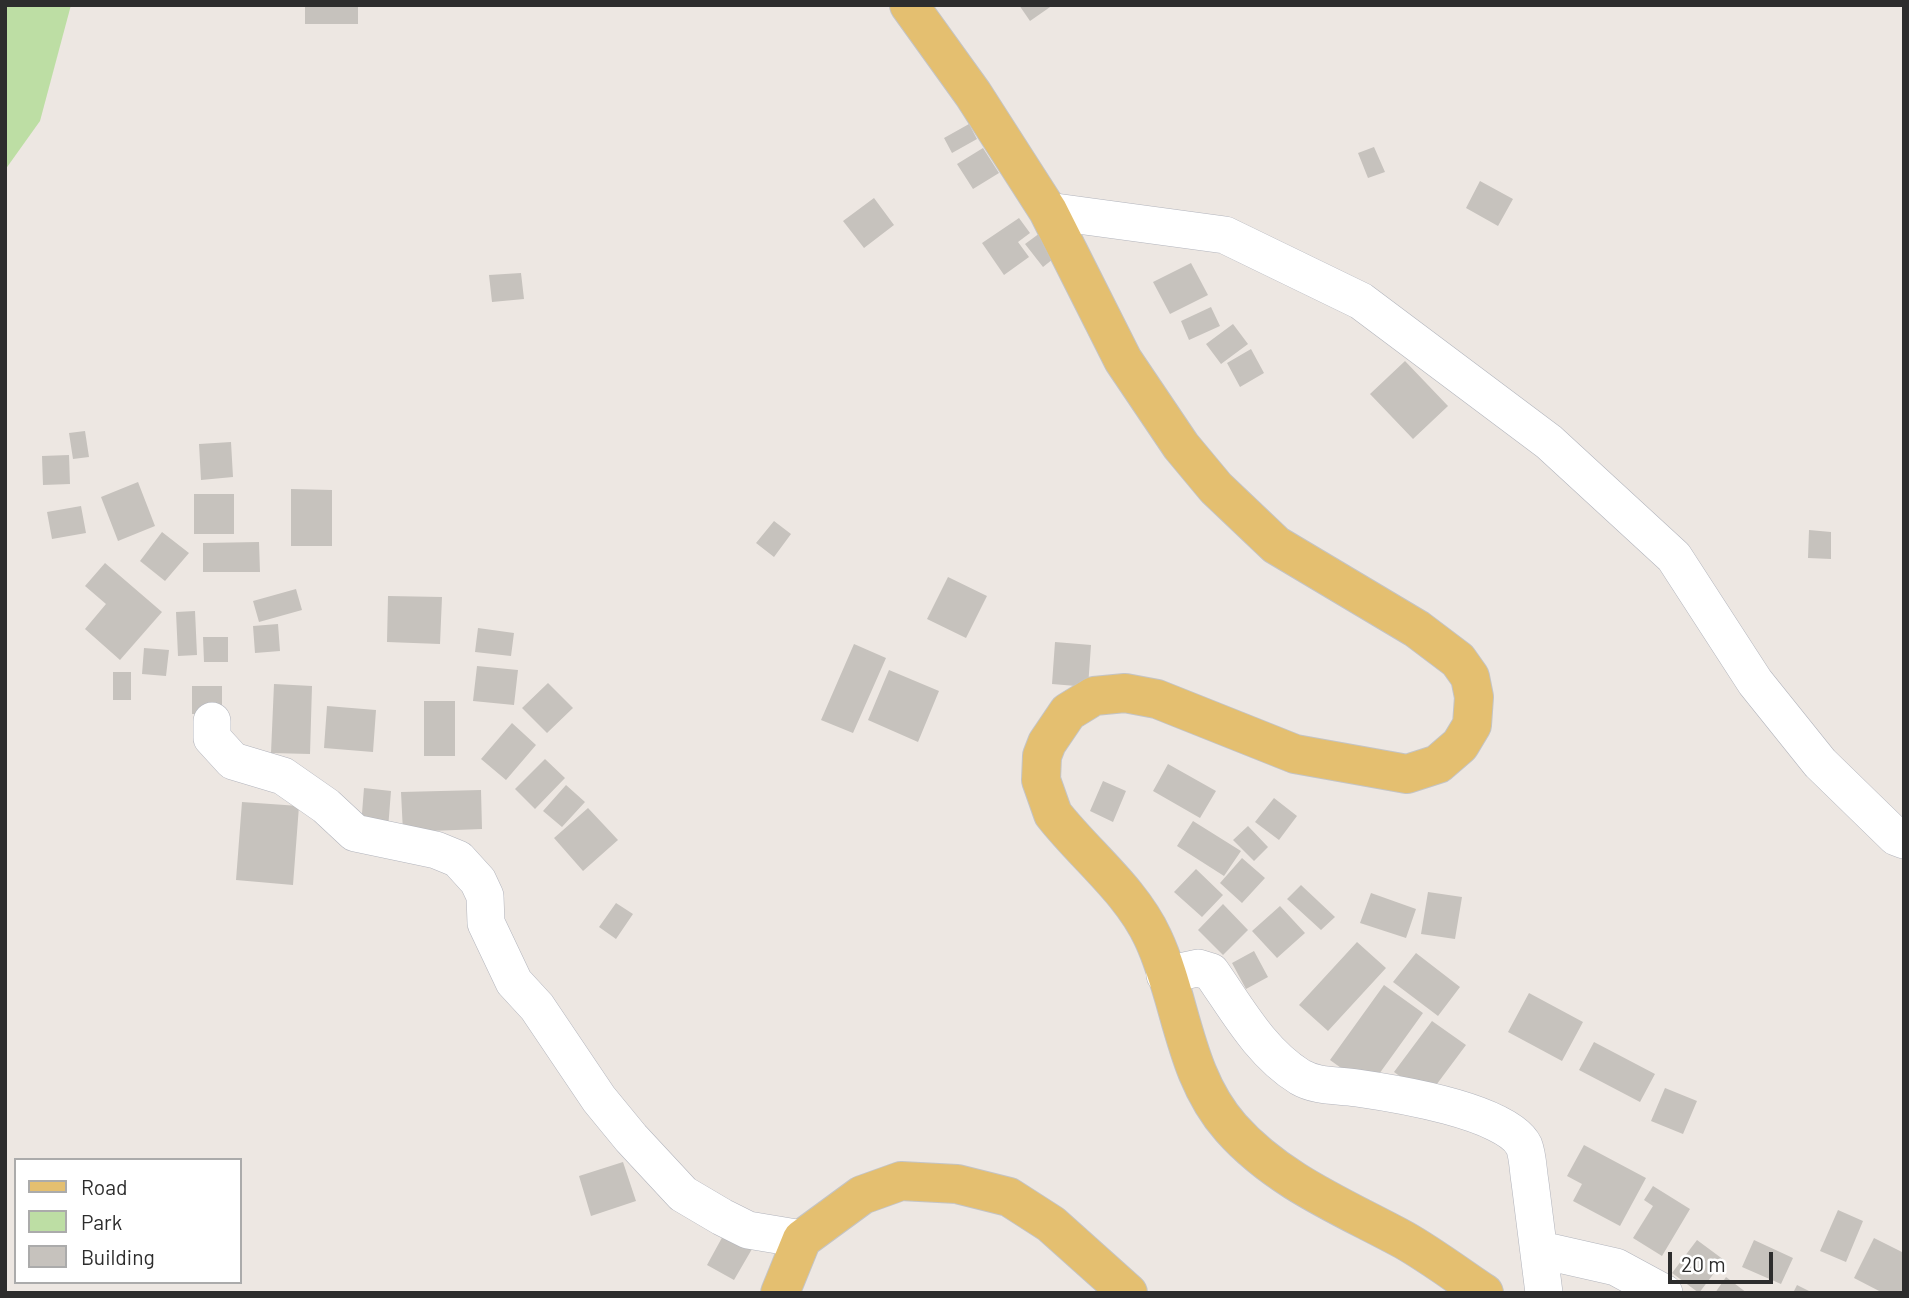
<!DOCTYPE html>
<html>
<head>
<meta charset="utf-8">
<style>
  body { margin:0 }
  #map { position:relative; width:1909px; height:1298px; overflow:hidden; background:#ede7e2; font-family:Barlow,sans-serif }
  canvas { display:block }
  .frame { position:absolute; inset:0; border:7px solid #2d2d2d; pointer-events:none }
  .legend { position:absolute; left:14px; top:1158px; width:228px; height:126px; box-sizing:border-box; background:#fff; border:2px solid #ababab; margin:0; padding:9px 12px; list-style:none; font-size:21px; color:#2d2d2d }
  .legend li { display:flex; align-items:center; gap:14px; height:35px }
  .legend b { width:35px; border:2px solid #ababab }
  .scale { position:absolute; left:1668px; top:1252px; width:105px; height:32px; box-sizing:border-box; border:4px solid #2d2d2d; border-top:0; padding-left:9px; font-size:21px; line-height:24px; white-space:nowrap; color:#2d2d2d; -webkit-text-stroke:5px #fff; paint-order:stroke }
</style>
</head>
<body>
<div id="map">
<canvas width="1909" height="1298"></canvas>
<div class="frame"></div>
<ul class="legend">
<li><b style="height:9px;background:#e4bf70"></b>Road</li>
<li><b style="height:19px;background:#bddea4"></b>Park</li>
<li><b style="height:19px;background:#c6c2bd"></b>Building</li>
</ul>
<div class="scale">20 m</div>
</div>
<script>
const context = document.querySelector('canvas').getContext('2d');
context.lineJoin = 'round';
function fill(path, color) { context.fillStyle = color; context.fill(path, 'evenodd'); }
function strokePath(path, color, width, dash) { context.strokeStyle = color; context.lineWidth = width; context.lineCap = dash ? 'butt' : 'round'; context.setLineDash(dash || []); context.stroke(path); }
fill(new Path2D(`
  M5,5H71L40,121L5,170Z`), '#bddea4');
fill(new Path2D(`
  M305,5H358V24H305Z
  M1019,5H1053L1030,21Z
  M969,124L977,139L952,153L944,138Z
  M1374,147L1385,172L1368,178L1358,153Z
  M983,148L999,173L973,189L957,164Z
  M1480,181L1513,199L1498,226L1466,208Z
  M874,198L894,225L864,248L843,221Z
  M1019,218L1030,233L1018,242L1029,257L1004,275L982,243Z
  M1040,233L1058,255L1043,267L1025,244Z
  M1191,263L1208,295L1170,314L1153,282Z
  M521,273L524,299L492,302L489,275Z
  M1211,307L1220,326L1189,340L1181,321Z
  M1233,324L1248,344L1221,364L1206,344Z
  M1251,349L1264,373L1240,387L1227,363Z
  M1405,361L1448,406L1413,439L1370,394Z
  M85,431L89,457L73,459L69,433Z
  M231,442L233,477L201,480L199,444Z
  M69,455L70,484L43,485L42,456Z
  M138,482L155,526L118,541L101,497Z
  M291,489L332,490V546H291Z
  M194,494H234V534H194Z
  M81,506L86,533L52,539L47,512Z
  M774,521L791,534L774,557L756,543Z
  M1809,530L1831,532V559L1808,558Z
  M162,532L189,553L165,581L140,561Z
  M259,542L260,572H203V543Z
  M105,563L162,612L120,660L85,629L106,604L85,586Z
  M948,577L987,596L966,638L927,619Z
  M296,589L302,610L259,622L253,601Z
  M388,596L442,597L440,644L387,642Z
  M195,611L197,655L178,656L176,612Z
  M278,624L280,651L255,653L253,626Z
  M478,628L514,633L511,656L475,652Z
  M203,637H228V662H204Z
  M1055,642L1091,645L1088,687L1052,684Z
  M854,644L886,658L853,733L821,720Z
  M144,648L169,650L166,676L142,674Z
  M477,666L518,670L514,705L473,701Z
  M889,670L939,691L918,742L868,720Z
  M113,672H131V700H113Z
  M548,683L573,708L547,733L522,708Z
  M274,684L312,686L310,754L271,753Z
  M192,686H222V714H192Z
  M424,701H455V756H424Z
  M327,706L376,710L373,752L324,748Z
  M512,723L536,745L506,780L481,759Z
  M545,759L565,778L535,809L515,789Z
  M1168,764L1216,791L1200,818L1153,791Z
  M1103,781L1126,791L1113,822L1090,811Z
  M566,785L585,802L562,827L543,811Z
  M364,788L391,791L388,829L361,826Z
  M481,790L482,829L403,832L401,792Z
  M1274,798L1297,816L1279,840L1255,822Z
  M242,802L299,806L293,885L236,880Z
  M588,808L618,840L583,871L554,838Z
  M1193,821L1241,851L1224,876L1177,846Z
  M1248,826L1268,847L1254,861L1233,840Z
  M1242,858L1265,878L1242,903L1220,883Z
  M1196,869L1223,895L1202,917L1174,892Z
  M1301,885L1335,917L1321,930L1287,899Z
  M1428,892L1462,897L1455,939L1421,934Z
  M1371,893L1416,909L1406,938L1360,923Z
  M616,903L633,914L616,939L599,927Z
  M1223,904L1248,930L1223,955L1198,930Z
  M1280,906L1305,933L1277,958L1252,931Z
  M1357,942L1386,968L1328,1031L1299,1005Z
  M1254,951L1268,977L1246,989L1232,963Z
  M1416,953L1460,987L1438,1016L1393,982Z
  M1384,985L1423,1013L1369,1088L1330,1060Z
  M1529,993L1583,1022L1562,1061L1508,1032Z
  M1432,1021L1466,1045L1428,1096L1394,1072Z
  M1594,1042L1655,1074L1640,1102L1579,1070Z
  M1665,1088L1697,1101L1683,1134L1651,1121Z
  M1584,1145L1646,1178L1620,1226L1573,1201L1582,1184L1567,1176Z
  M623,1162L636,1201L591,1216L579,1176Z
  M1653,1186L1690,1209L1662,1256L1633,1238L1653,1206L1644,1200Z
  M1838,1210L1863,1221L1846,1262L1820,1251Z
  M724,1234L752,1249L734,1280L707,1265Z
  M1874,1238L1904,1253L1902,1293H1883L1854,1278Z
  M1697,1240L1724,1260L1699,1293L1672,1273Z
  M1754,1240L1793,1258L1781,1284L1742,1267Z
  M1726,1277L1747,1293H1715Z
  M1797,1285L1813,1293H1793Z`), '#c6c2bd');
const minor = new Path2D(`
  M1048,211L1225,235L1361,301L1549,442L1674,557L1755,682L1820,763L1896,837L1904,840
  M212,721V738L233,761L283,776L326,806L355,833L436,850L458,859L478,881L485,896L486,923L514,982L537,1007L599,1099L631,1138L683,1194L722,1217L748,1230L802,1239
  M1165,975L1198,968L1211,972C1237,1009 1260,1052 1300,1077C1317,1087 1338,1085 1357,1088C1392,1093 1508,1111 1524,1146C1528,1156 1528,1171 1530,1182C1535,1219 1539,1256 1544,1293
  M1541,1250L1616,1267L1664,1293`);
const major = new Path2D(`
  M909,5L973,94L1048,211L1123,360L1181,446L1216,488L1276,545L1417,629L1458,660L1470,677L1474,697L1472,725L1460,745L1438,764L1407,774L1295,754L1157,699L1125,693L1094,696L1068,712L1047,743L1042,756L1041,780L1053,814C1085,855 1131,890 1153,938C1182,1000 1183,1074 1231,1128C1278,1181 1343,1207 1404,1240C1432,1256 1457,1275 1484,1293
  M780,1293L802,1239L862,1195L901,1181L957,1184L1009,1197L1051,1224L1128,1293`);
strokePath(minor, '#b2b4bc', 38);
strokePath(major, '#c4c4c4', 40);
strokePath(minor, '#fff', 37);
strokePath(major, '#e4bf70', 38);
</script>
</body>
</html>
